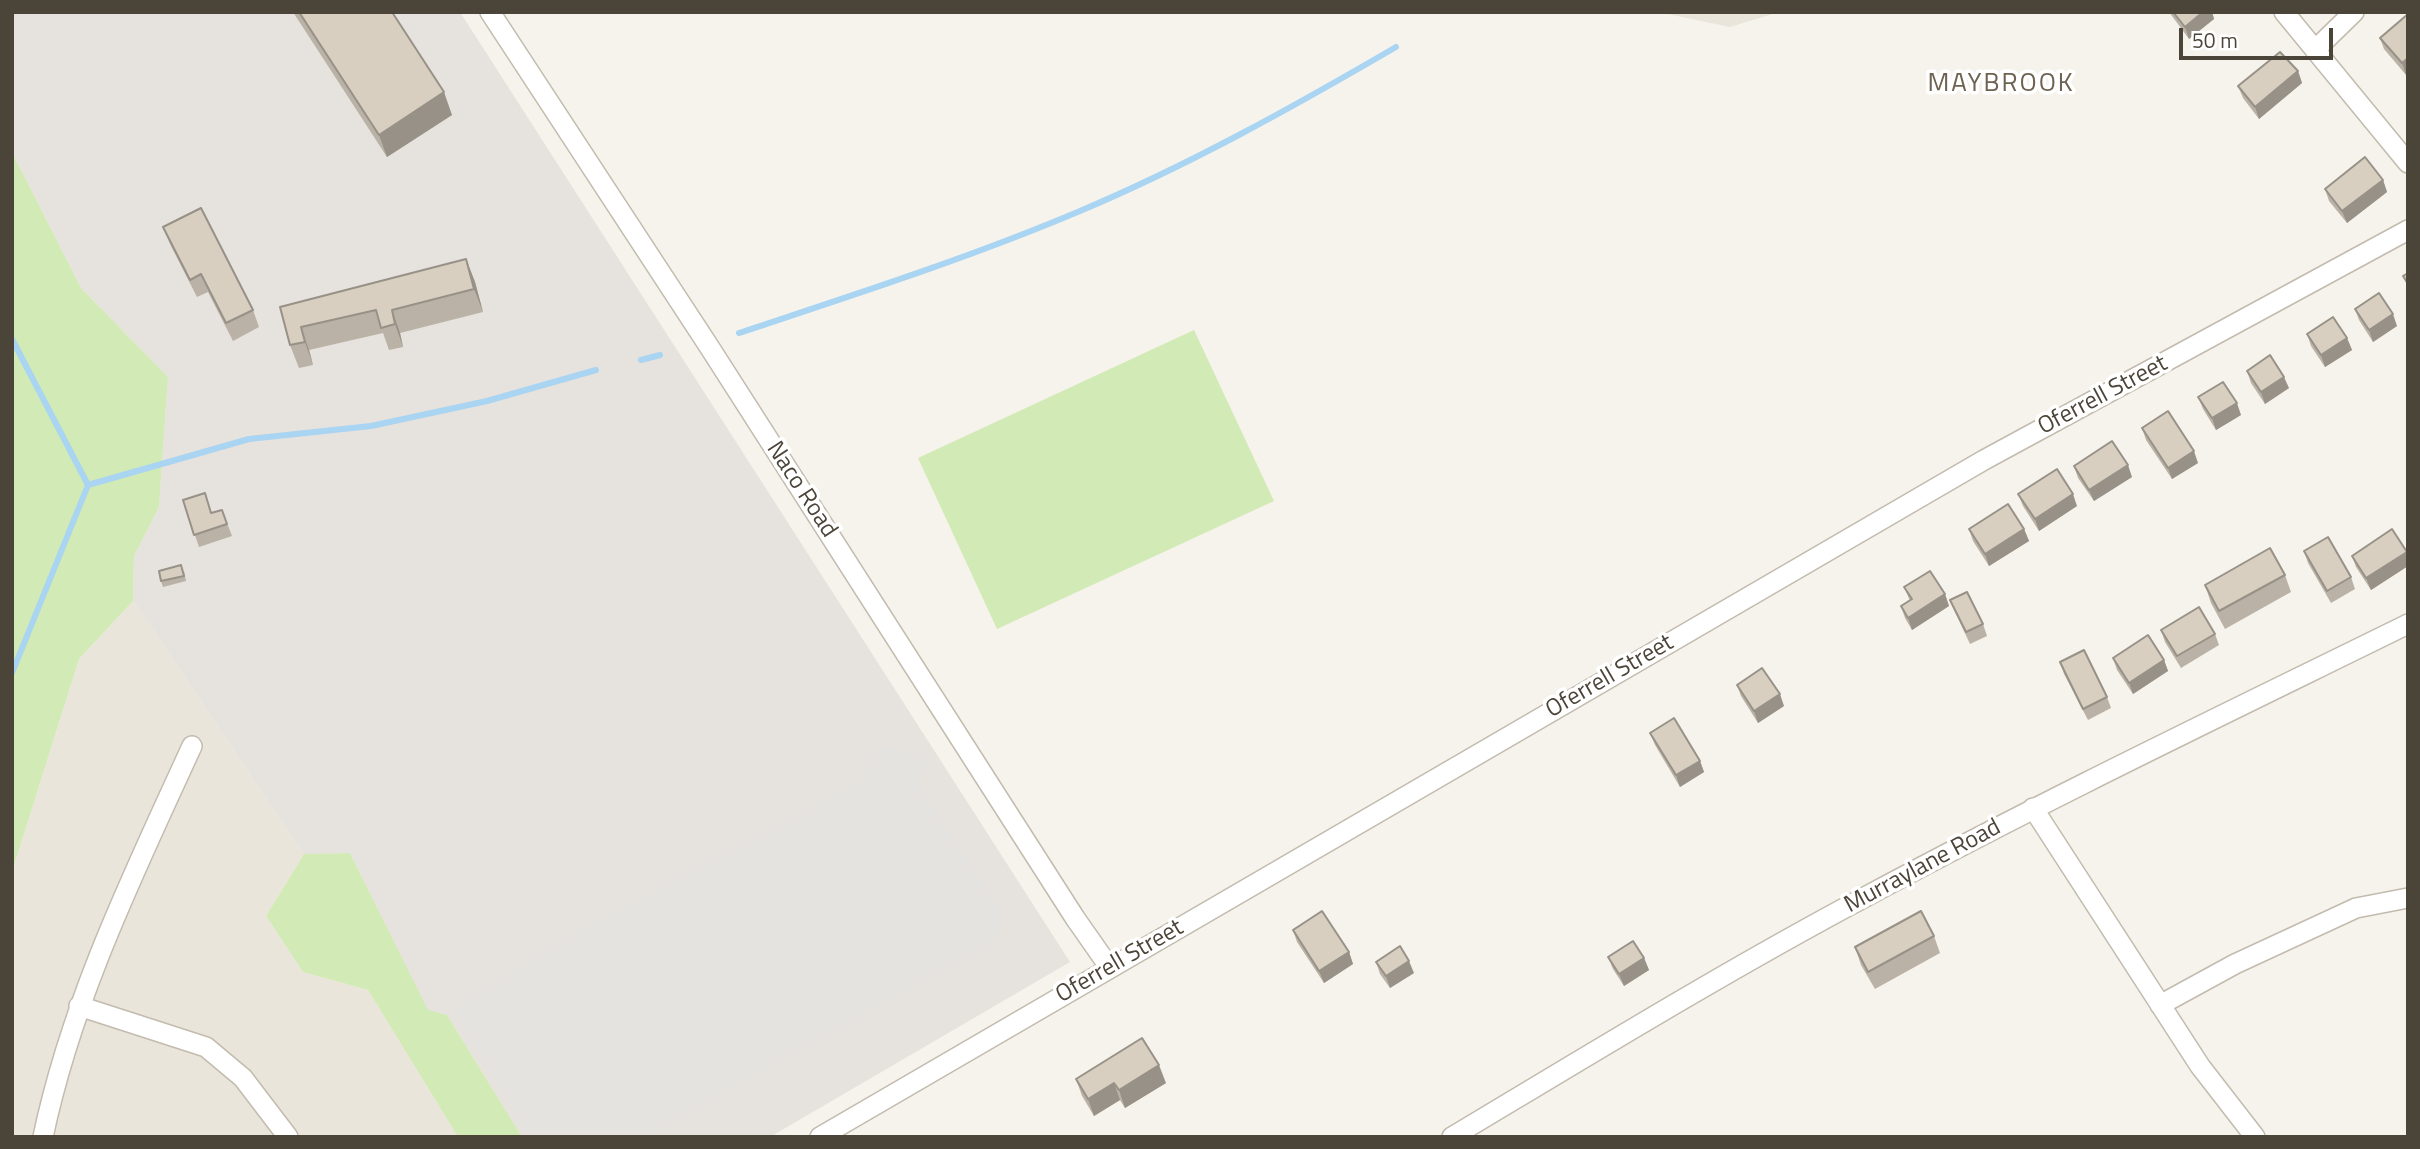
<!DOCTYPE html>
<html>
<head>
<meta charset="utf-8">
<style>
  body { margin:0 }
  #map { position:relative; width:2420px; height:1149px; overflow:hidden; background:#f6f3ec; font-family:"Titillium Web",sans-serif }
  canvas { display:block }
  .frame { position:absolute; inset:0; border:14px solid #4b4439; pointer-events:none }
  .scale { position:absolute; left:2179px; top:28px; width:154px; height:32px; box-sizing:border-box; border:4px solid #4b4439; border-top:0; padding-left:9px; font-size:21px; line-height:24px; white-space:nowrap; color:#4b4439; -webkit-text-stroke:5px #fff; paint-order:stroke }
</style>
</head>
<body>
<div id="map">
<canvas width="2420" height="1149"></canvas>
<div class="frame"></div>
<div class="scale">50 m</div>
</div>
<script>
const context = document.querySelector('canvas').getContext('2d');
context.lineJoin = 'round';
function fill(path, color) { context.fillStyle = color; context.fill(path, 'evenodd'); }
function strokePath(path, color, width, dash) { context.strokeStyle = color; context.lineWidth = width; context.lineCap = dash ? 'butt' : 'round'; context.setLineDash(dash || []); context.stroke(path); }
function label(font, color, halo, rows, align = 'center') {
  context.font = font + ' "Titillium Web",sans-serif'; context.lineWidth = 7; context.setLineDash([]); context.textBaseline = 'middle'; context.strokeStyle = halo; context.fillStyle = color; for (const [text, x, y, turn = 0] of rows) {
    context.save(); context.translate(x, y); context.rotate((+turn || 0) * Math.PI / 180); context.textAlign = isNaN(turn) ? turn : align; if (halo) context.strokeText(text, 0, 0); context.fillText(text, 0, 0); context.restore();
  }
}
fill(new Path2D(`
  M1658,12H1779L1730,27Z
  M133,601L304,854L266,916L303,972L368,990L458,1137H12V872L79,659Z`), '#eae5da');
fill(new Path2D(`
  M12,12H460L1070,962L770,1137H522L447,1015L428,1011L350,853L304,854L133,601L134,556L159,507L168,377L81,288L14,156Z`), '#e6e2dd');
fill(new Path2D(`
  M12,50L14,156L81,288L168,377L159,507L134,556L133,601L79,659L12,872Z
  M1194,330L1274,501L997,629L918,458Z
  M350,853L428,1010L447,1015L522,1137H458L368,990L303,972L266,916L304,854Z`), '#d2eab5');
fill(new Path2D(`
  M888,747L903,753L918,747L930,765L917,775L918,784L1001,911L1000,929L991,945L644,1137H528L452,1009L568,936L864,778L867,758Z`), '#e5e3e0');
strokePath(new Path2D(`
  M739,333C853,295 969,258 1080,211C1189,165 1293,107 1396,47
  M12,339L88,485L12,673
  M641,360L660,355
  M88,485L249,439L371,426L487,401L596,370`), '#a9d4f2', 6);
const street = new Path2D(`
  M490,12L710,348L1075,918L1110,968
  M2284,12L2408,163
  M2315,50L2354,12
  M2033,808L2200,1066L2255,1137
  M2160,1005L2235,964L2356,908L2408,898
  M79,1006L206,1047L243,1078L288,1137
  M43,1137C72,999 134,873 192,746
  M820,1137L1984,460L2408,230
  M1452,1137C1589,1055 1726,971 1867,896C2045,800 2227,713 2408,624`);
strokePath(street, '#c2bbae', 22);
strokePath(street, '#fff', 19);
fill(new Path2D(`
  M293,12H392L452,115L387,157Z
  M2169,12H2212L2214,19L2189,39Z
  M2408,14V73L2406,75L2384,49L2380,38Z
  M2298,71L2302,83L2259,119L2243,98L2238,86Z
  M2383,180L2387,192L2347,223L2329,201L2325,189Z
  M163,227L253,310L259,327L233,341L208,292L197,297L170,244Z
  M466,259L475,282L483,312L400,333L403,347L389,350L383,333L309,350L313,365L299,368L290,345L280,307Z
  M2355,309L2397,326L2373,342L2359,320Z
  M2307,334L2347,338L2352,350L2325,367L2311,346Z
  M2247,371L2289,388L2265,404L2251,383Z
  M2198,397L2241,415L2216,430L2203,409Z
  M2142,428L2198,463L2172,479L2146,440Z
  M2074,466L2132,477L2094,501L2078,478Z
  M2018,494L2077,506L2039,531L2023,506Z
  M183,500L212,513L222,510L232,536L199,547Z
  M1969,529H2024L2029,541L1989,566L1973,541Z
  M2304,551L2351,577L2355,589L2331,603L2308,563Z
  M2407,552L2408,566L2371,590L2356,567L2352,556Z
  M184,571L186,581L163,587L161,581Z
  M2285,575L2291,592L2225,629L2211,603L2205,585Z
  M1904,587L1945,594L1949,606L1912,630L1905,618L1901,606L1910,601Z
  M1950,600L1983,624L1987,636L1970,644L1955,612Z
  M2161,630L2215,634L2219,645L2181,668L2165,642Z
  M2113,658L2164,660L2168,671L2133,694L2117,670Z
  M2060,662L2107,697L2111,708L2088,720L2064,674Z
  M1737,685L1784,706L1758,723L1741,696Z
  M1650,733L1700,761L1704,772L1680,787L1655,745Z
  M1293,930L1349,952L1353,964L1324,983L1297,942Z
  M1934,936L1940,953L1875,989L1861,965L1855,947Z
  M1608,957L1644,958L1649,970L1624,986L1613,969Z
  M1376,962L1414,973L1390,988L1380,974Z
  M1076,1079L1166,1083L1125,1108L1120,1100L1094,1116L1082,1096Z`), '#bab2a6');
fill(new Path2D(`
  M2203,12H2212L2214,19L2189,39L2185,27Z
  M2408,58V73L2406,75L2402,63Z
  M2298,71L2302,83L2259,119L2255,107Z
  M444,92L452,115L387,157L379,135Z
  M2383,180L2387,192L2347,223L2342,211Z
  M466,259L475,282L483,312L474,289Z
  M392,310L400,333L403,347L395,324Z
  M2393,314L2397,326L2373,342L2369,330Z
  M301,327L309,350L313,365L305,342Z
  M2347,338L2352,350L2325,367L2321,355Z
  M2284,377L2289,388L2265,404L2261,392Z
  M2237,403L2241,415L2216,430L2212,418Z
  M2194,451L2198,463L2172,479L2168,468Z
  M2128,465L2132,477L2094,501L2089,490Z
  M2073,494L2077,506L2039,531L2035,519Z
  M2024,529L2029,541L1989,566L1985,554Z
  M2407,552L2408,566L2371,590L2366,578Z
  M1945,594L1949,606L1912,630L1908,618Z
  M2164,660L2168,671L2133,694L2129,683Z
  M1780,694L1784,706L1758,723L1754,711Z
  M1700,761L1704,772L1680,787L1676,775Z
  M1349,952L1353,964L1324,983L1319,971Z
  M1644,958L1649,970L1624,986L1619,974Z
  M1409,961L1414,973L1390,988L1386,976Z
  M1159,1065L1166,1083L1125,1108L1119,1090Z
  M1114,1083L1120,1100L1094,1116L1088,1099Z`), '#979187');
const building = new Path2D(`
  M299,12H392L444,92L379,135Z
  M2173,12H2203L2185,27Z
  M2408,14V58L2402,63L2380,38Z
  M2280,52L2298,71L2255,107L2238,86Z
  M2365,157L2383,180L2342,211L2325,189Z
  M201,208L253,310L226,323L201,274L190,280L163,227Z
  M466,259L474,289L392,310L395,324L381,328L376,310L301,327L305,342L290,345L280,307Z
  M2408,273V284L2403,276Z
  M2379,293L2393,314L2369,330L2355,309Z
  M2333,317L2347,338L2321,355L2307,334Z
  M2270,355L2284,377L2261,392L2247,371Z
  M2223,382L2237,403L2212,418L2198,397Z
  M2168,411L2194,451L2168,468L2142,428Z
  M2112,441L2128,465L2089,490L2074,466Z
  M2057,469L2073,494L2035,519L2018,494Z
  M205,493L211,513L222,510L227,524L194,535L183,500Z
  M2008,504L2024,529L1985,554L1969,529Z
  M2392,529L2407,552L2366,578L2352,556Z
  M2328,537L2351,577L2327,591L2304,551Z
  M2270,548L2285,575L2219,611L2205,585Z
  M181,565L184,576L161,581L159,571Z
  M1930,571L1945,594L1908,618L1901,606L1912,599L1904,587Z
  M1967,592L1983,624L1966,632L1950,600Z
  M2199,607L2215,634L2177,656L2161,630Z
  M2148,635L2164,660L2129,683L2113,658Z
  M2084,650L2107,697L2083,709L2060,662Z
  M1762,668L1780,694L1754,711L1737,685Z
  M1674,718L1700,761L1676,775L1650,733Z
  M1322,911L1349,952L1319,971L1293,930Z
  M1921,911L1934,936L1868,972L1855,947Z
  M1633,941L1644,958L1619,974L1608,957Z
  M1400,946L1409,961L1386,976L1376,962Z
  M1142,1038L1159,1065L1119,1090L1114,1083L1088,1099L1076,1079Z`);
fill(building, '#d8cfc1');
strokePath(building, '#979187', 2);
label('24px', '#4b4439', '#fff', [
  ["Oferrell Street",2103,396,-28],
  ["Naco Road",801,490,57],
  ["Oferrell Street",1610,677,-30],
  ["Murraylane Road",1923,867,-28],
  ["Oferrell Street",1120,962,-30]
]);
context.letterSpacing = '2px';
label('26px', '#6e6250', '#fff', [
  ["MAYBROOK",2001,85]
]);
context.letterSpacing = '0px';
</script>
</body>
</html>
